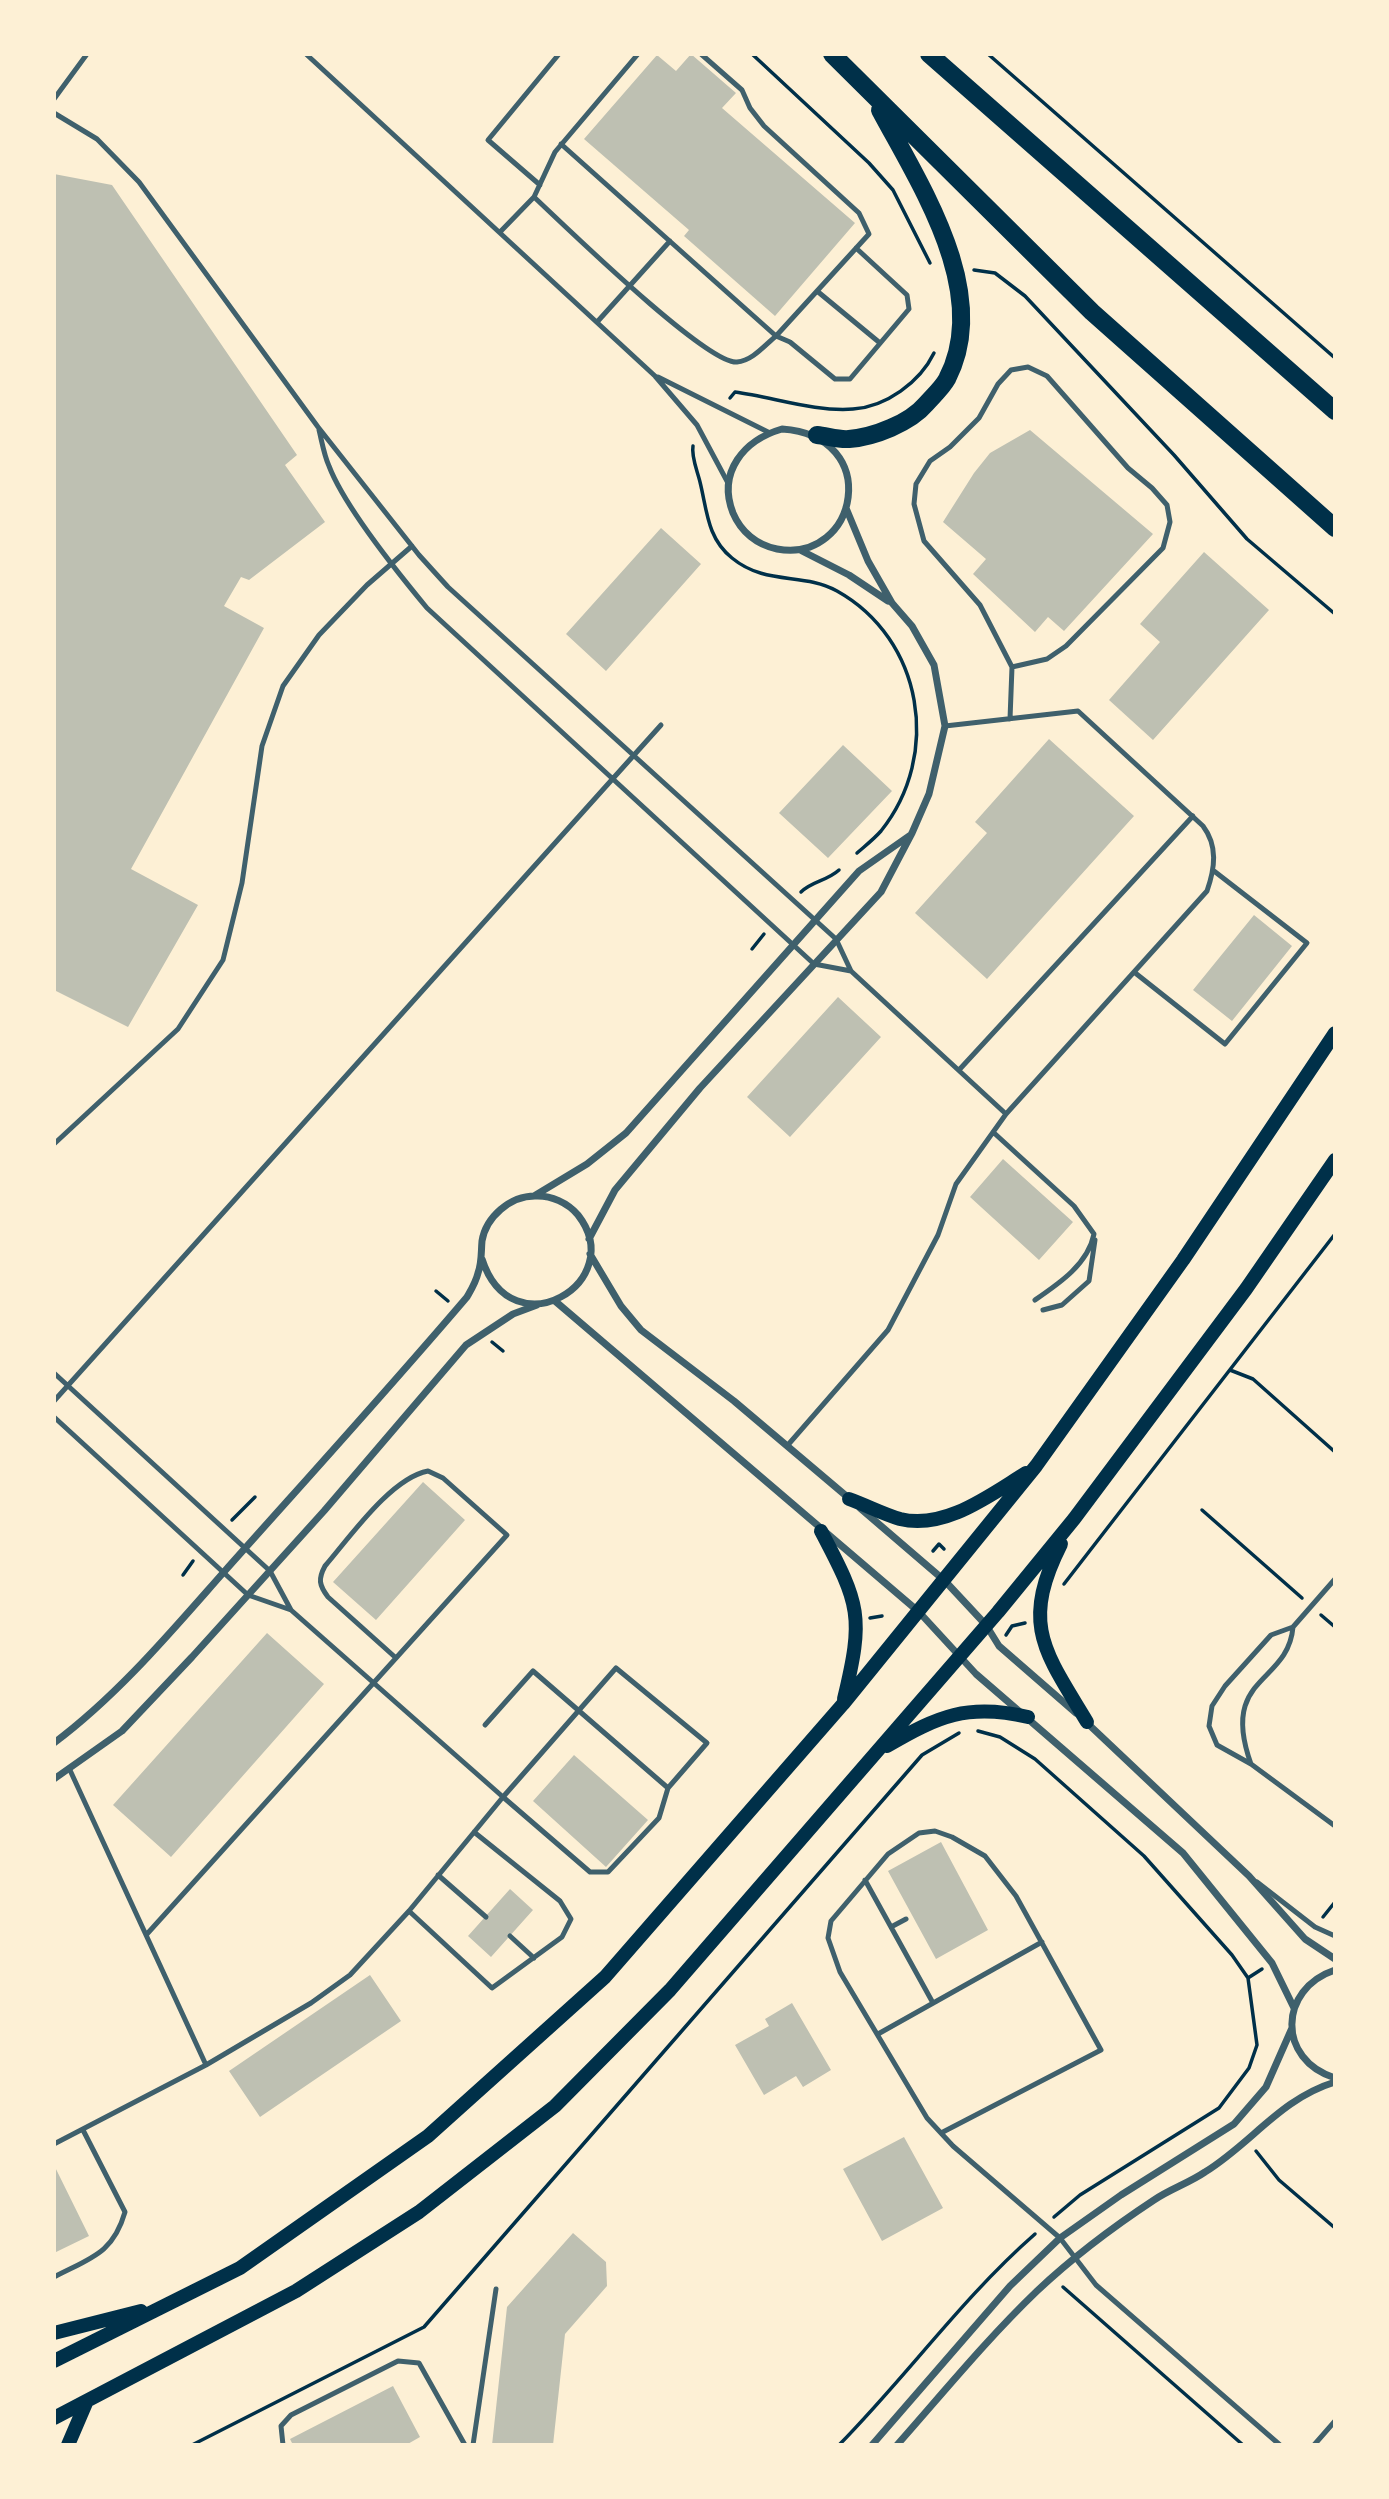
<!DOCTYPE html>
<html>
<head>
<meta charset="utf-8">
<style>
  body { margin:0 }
  #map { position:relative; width:1389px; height:2499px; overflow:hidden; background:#fdf0d5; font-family:"Work Sans",sans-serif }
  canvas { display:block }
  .frame { position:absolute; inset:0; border:56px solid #fdf0d5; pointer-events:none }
</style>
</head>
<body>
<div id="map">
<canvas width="1389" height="2499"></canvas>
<div class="frame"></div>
</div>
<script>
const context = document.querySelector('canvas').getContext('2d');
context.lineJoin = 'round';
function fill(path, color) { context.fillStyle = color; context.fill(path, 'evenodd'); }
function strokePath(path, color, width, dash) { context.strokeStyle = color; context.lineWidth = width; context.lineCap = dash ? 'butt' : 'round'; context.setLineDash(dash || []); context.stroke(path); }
fill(new Path2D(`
  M691,54L736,93L722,108L855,223L775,316L684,236L689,230L584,139L657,55L676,71Z
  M54,174L112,185L297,455L285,465L325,522L249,580L241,577L224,606L264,628L131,869L198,905L128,1027L54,990Z
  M1030,430L1153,534L1064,631L1048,617L1035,632L973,574L986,559L943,522L974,473L990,453Z
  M661,528L701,564L606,671L566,634Z
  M1204,552L1269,610L1153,740L1109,700L1160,642L1140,624Z
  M1049,739L1134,816L987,979L915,913L987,833L975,822Z
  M843,745L892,791L828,858L779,813Z
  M1254,915L1292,946L1232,1021L1193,990Z
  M838,997L881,1037L790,1137L747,1097Z
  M1003,1159L1073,1222L1039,1260L970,1197Z
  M423,1482L465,1520L376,1620L333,1582Z
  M267,1633L324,1684L171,1857L113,1805Z
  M574,1755L648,1820L606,1867L533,1801Z
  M941,1842L988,1930L936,1959L888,1871Z
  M510,1889L533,1910L491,1957L468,1936Z
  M370,1975L401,2021L260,2117L229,2071Z
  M792,2003L831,2070L803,2087L796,2076L764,2095L735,2045L769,2026L765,2019Z
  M904,2137L943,2208L882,2241L843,2169Z
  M54,2165L89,2236L54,2253Z
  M573,2233L606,2262L607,2286L565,2334L553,2445H492L507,2307Z
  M393,2386L420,2437L406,2445H293L290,2439Z`), '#bec0b2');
strokePath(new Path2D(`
  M752,54L869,163L893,190L930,263
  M988,54L1335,358
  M974,270L995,273L1025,296L1174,455L1247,539L1335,614
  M730,398L735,392C773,397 815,412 853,409C886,407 920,382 934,353
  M693,446C691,456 697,470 700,482C707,510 707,538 732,558C766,586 803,572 837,591C923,639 942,755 881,831C874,839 865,846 857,853
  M801,892C812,881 827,881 839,870
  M752,949L764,934
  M436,1291L448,1301
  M492,1342L503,1351
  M1230,1370L1253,1379L1335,1452
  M1202,1510L1302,1598
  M232,1520L255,1497
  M933,1551L939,1544L944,1549
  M183,1575L193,1561
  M1064,1584L1335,1234
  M1321,1615L1335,1627
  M870,1618L882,1616
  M1006,1635L1012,1626L1025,1623
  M978,1731L1000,1737L1035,1759L1144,1856L1232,1955L1248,1978L1257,2045L1249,2068L1219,2108L1080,2195L1054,2217
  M1323,1917L1335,1902
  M1248,1978L1262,1969
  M1256,2151L1279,2180L1335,2228
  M1063,2287L1243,2445
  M192,2445L424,2327L922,1755L959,1733
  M839,2445C907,2376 963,2297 1035,2234`), '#003049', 3.5);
strokePath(new Path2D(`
  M306,54L655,376L697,425L728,483
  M54,99L87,54
  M54,113L97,139L139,182L318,427L419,555L448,587L836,939L851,971L1006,1114
  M561,144L776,336L869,234L859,213L764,126L750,108L742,90L701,54
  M540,185L488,140L559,54
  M534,197C563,224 707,365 737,362C752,361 765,345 776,336L790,342L835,379H850L909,309L907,295L856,248
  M501,231L534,197L555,152L638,54
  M817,291L880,343
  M598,321L670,241
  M658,377L770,433
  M319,430C322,442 324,455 329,466C345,508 398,573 427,608L814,964L851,971
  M1010,719L1012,667L980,605L924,541L914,504L916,484L930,461L950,447L979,418L998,384L1011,370L1028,367L1047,376L1128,468L1152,488L1167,505L1170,522L1163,548L1066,646L1047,659L1012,667
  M1134,972L1225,1044L1307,943L1214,871
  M959,1070L1193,816
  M993,1132L1074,1206L1094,1234C1088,1264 1060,1283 1035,1300
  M54,1144L178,1029L223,960L242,883L262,746L283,686L319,635L367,585L412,546
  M1043,1310L1062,1305L1089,1281L1095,1240
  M54,1373L270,1571L291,1610L503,1797L409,1911L350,1975L311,2003L206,2065L54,2144
  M54,1401L661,725
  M54,1417L248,1595L291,1610
  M787,1446L888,1330L938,1235L956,1184L1006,1114L1207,891C1215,868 1218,846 1203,826L1078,711L945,726
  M1335,1579L1293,1627L1271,1635L1225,1686L1212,1706L1209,1726L1217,1745L1251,1764L1335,1826
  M485,1725L533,1671L668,1788L707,1743L616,1668L503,1797L590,1872H608L659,1818L668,1788
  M1251,1764C1219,1675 1288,1685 1293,1627
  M69,1768L206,2065
  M438,1875L486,1917
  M865,1880L933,2003
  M1257,1882L1315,1927L1335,1936
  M409,1911L492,1988L562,1937L571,1919L560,1901L474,1832
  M891,1927L906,1919
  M147,1934L507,1535L443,1478L428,1471C391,1478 350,1537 325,1566C318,1579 319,1585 328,1597L396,1658
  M510,1936L534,1958
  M878,2034L1042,1942
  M941,2133L1101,2050L1016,1896L985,1856L952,1837L935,1831L919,1833L888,1854L831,1921L828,1938L840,1972L927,2118L953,2146L1060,2238L1096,2285L1280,2445
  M54,2277C90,2258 113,2254 125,2212L83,2130
  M283,2445L281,2426L291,2415L398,2361L419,2363L465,2445
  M473,2445L496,2289
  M1314,2445L1335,2421`), '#3f606c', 5);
strokePath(new Path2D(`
  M782,429C884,436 858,564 777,549C757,545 741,532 733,513C717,472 744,440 782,429Z
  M802,551L849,575L888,601
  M534,1196L587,1164L626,1133L859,871L909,836
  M589,1239L615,1190L700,1088L881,892L912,833L929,794L945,726L934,665L912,626L892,603L868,561L846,508
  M590,1254L621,1306L641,1330L734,1401L851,1500
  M555,1301L919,1612L976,1674L1183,1853L1272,1963L1294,2008
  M860,1508L945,1581L986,1625L999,1646L1076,1713
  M1085,1721L1249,1876L1305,1939L1335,1959
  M54,1743C118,1695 170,1633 223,1573C304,1482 387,1391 467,1297C471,1290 476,1282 478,1273C482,1262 481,1252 482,1241C486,1217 510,1196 535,1196C551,1195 568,1203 578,1215C630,1282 512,1352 482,1259
  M54,1779L122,1731L192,1657L324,1511L466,1345L513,1314L537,1305
  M1335,1970C1278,1989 1277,2060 1335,2078
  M872,2445L1010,2286L1060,2238L1121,2195L1234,2124L1266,2087L1292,2028
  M897,2445C943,2393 987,2339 1037,2291C1072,2258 1113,2227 1154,2200C1170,2189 1189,2183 1205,2172C1252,2143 1280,2099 1335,2082`), '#3f606c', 7);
strokePath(new Path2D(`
  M849,1499C866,1505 883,1514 900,1519C945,1530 990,1495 1026,1473
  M821,1531C860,1605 864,1616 844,1699
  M1061,1544C1020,1625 1045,1652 1087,1722
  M887,1746C938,1716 968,1703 1028,1717
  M54,2333L141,2311
  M54,2361L240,2268L428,2136L605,1977L843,1704L1036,1466L1183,1260L1335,1033
  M54,2418L296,2291L419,2212L555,2106L670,1990L998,1612L1074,1519L1246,1289L1335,1160
  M68,2445L86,2403`), '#003049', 14);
strokePath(new Path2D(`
  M832,54L1092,312L1335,528
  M929,54L1335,411
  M817,435C827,436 839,440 849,439C874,437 910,423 926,404C933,396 942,388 947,379C992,293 920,185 880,110`), '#003049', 18);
</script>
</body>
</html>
